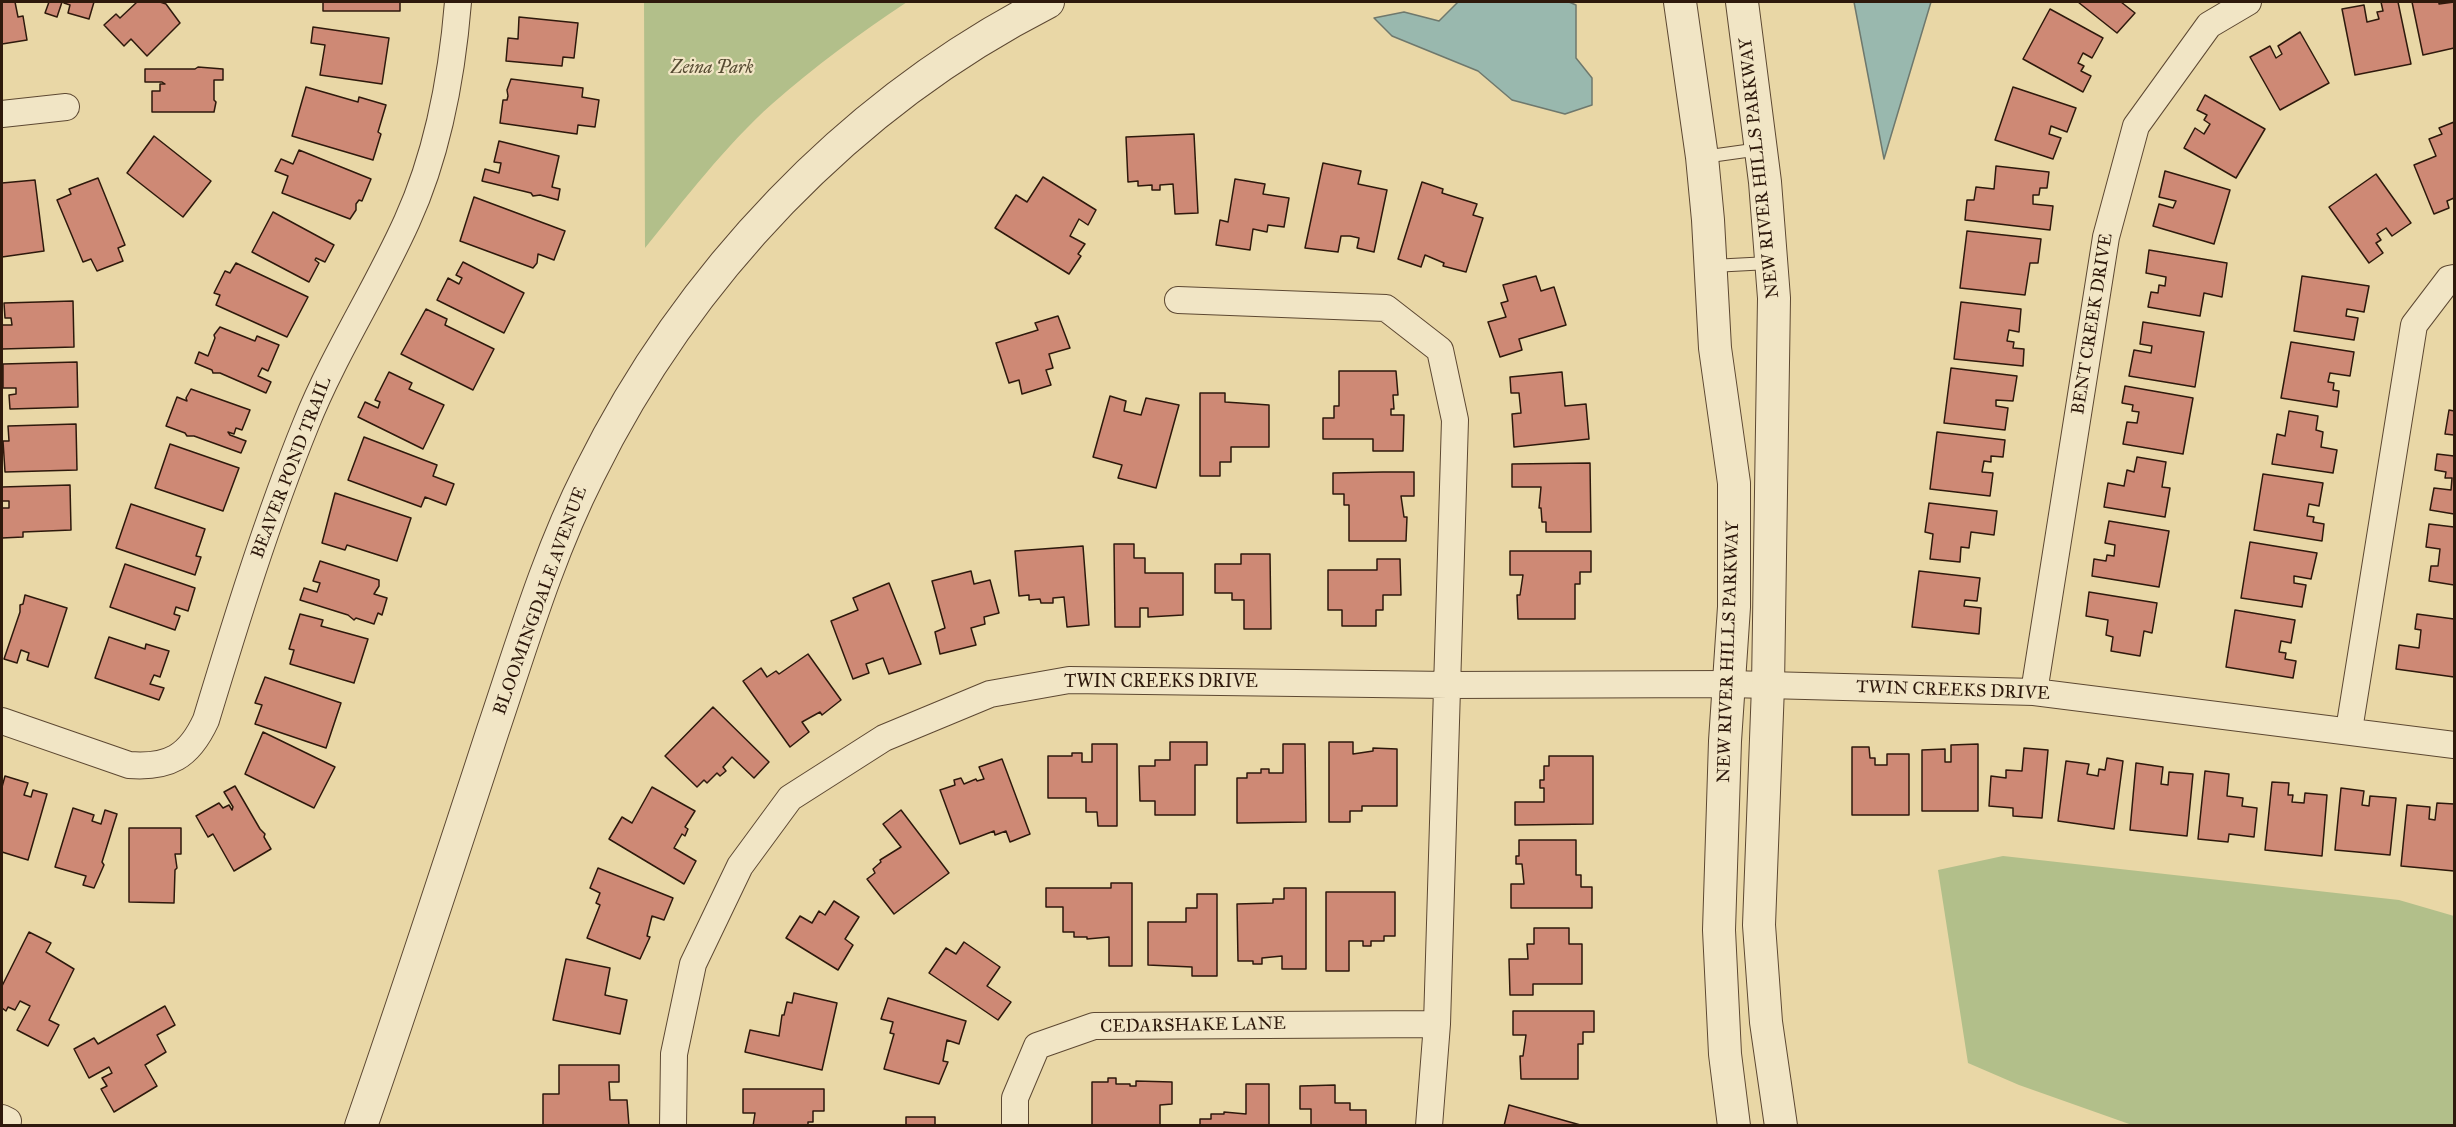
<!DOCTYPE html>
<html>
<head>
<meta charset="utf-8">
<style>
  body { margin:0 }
  #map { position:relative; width:2456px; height:1127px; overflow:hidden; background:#e9d7a6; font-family:"IM FELL Great Primer",serif }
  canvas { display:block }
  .frame { position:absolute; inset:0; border:3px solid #2e190c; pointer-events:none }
</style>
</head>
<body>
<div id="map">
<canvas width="2456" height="1127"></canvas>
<div class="frame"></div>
</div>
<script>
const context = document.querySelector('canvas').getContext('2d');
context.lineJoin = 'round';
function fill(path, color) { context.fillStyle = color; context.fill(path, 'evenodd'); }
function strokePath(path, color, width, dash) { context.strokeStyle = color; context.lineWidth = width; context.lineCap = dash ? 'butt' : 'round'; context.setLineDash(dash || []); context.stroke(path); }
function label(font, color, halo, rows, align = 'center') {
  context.font = font + ' "IM FELL Great Primer",serif'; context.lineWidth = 4.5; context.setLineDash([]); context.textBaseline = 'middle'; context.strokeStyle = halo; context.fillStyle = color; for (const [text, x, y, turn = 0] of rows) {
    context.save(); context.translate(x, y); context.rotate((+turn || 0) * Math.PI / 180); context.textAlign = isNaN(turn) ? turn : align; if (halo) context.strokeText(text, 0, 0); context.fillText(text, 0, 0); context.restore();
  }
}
fill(new Path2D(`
  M644,2H907C860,33 815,66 772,104C726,145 684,200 645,248Z
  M2003,856L2399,900L2454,916V1125H2132L2019,1085L1968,1063L1938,870Z`), '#b2bf8a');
const water = new Path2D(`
  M1458,2H1569L1576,5V58L1592,78V105L1565,114L1512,100L1478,71L1392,36L1374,18L1404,12L1439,21Z
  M1854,2H1931L1884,159Z`);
fill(water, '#99b8ae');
strokePath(water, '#6e786d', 1.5);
const building = new Path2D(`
  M2,2H15L18,17L23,16L27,40L2,44Z
  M49,2H62L57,17L45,13Z
  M64,2H94L89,19L68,13L70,5L64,3Z
  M137,2H160L166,4L180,23L147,56L131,39L124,46L104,25L116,14L120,18Z
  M323,2H400V11H323Z
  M2078,2H2121L2135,13L2117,33Z
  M2381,2H2398L2411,64L2355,75L2342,9L2364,5L2367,22L2379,19L2377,12L2383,11Z
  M2412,2H2439V4L2454,2V48L2423,55Z
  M2050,9L2103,38L2092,58L2083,53L2078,63L2084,66L2081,71L2091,76L2083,92L2023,59Z
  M519,17L578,23L574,58L563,57L562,66L506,61L508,38L518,39Z
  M313,27L389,38L382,84L320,75L325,45L311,43Z
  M2300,32L2329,83L2280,110L2250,57L2270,46L2276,58L2282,54L2278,46Z
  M198,67L223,69V80H214V100L216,102L214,112H152V91H160V84H165L162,82H145V69H195Z
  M511,79L583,88L582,97L599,100L595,127L578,125L577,134L500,123L503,100H507L508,96L507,90Z
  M306,87L358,102L359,97L386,105L378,132L381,134L373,160L292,136Z
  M2013,87L2076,108L2067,132L2051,126L2049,134L2061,138L2053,159L1995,140Z
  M2205,95L2265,129L2236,178L2184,148L2195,128L2204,134L2210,124L2204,120L2207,115L2197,110Z
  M2454,122V198L2447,201L2449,208L2434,214L2414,165L2436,156L2429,139L2442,134L2439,128Z
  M1194,134L1198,213L1175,214L1173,184L1160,185V190H1152V185L1138,186V181L1128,182L1126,137Z
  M154,136L211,181L183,217L127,173Z
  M499,141L559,156L552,187L560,189L558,200L540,195L533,196L531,193L482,181L485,169L499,173L501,163L494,162Z
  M299,150L371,179L362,201L359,200L356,204V210L350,219L282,193L288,176L275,171L281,159L293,164Z
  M1323,163L1361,171L1358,184L1387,190L1374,252L1357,248L1359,238L1350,236H1341L1338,252L1305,248Z
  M1996,166L2049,172L2047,188H2040L2039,195H2033V204L2053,206L2050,230L1965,220L1967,200H1974L1976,187L1994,189Z
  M2165,171L2230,190L2214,244L2153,226L2159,204L2173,208L2176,201L2159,197Z
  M2376,174L2411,223L2392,236L2386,228L2377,234L2381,240L2376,243L2383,253L2369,263L2329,207Z
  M1043,177L1096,210L1088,225L1079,219L1070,236L1085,244L1078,254L1081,256L1069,274L995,228L1016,195L1027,202Z
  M98,178L125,245L118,248L123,261L97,271L91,259L83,262L57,200L71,194L69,189Z
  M1235,179L1265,184L1263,194L1289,198L1284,227L1268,225L1267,232L1253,229L1250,250L1216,245L1220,220L1228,222Z
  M35,180L44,251L2,257V183Z
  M1422,182L1443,189L1442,193L1477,204L1473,215L1483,218L1466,272L1443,266L1444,263L1425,255L1421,267L1398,259Z
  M474,197L565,231L554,260L538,254L537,263L533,268L460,241Z
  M273,212L334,245L325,262L316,258L315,260L319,263L309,282L252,252Z
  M1967,231L2041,239L2038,263H2030L2025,295L1960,288Z
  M2149,250L2227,263L2222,297L2204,293L2200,316L2148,307L2151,292L2158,293L2159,285L2165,286L2166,277L2146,273Z
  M463,262L524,293L504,333L437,300L448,278L459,284L462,278L456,275Z
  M236,263L308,297L287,337L216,305L220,295L214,293L225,271L230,273Z
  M1536,276L1541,291L1554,287L1566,325L1519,339L1522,350L1500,357L1488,322L1506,317L1501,303L1508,301L1503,285Z
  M2302,276L2369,286L2364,312L2347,309L2346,316L2358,318L2354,340L2294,331Z
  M73,301L74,347L2,349V325H12L11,318H5L4,303Z
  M1961,302L2021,309L2019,332L2009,330L2007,341L2014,342L2013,348L2024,349L2023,366L1954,359Z
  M426,309L447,319L445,325L494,349L473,390L401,354Z
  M1058,316L1070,348L1049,354L1053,368L1046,370L1051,385L1022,394L1019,380L1009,383L996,343L1038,330L1035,323Z
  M2143,322L2204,332L2195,387L2129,376L2134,350L2151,353L2152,346L2140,344Z
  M220,327L255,341L257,336L279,345L268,371L262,368L258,376L271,382L266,393L220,373H213L212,370L195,363L199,352L208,356L215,338L214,335Z
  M2291,342L2354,352L2350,376L2330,373L2328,382L2334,383L2333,390L2339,391L2337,407L2281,398Z
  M77,362L78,407L10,409L9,395L16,394V388H3V364Z
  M1951,368L2017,376L2013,401L1996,400V406L2008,408L2005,430L1944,423Z
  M1339,371H1396L1398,395H1393L1394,409H1391V415H1404L1403,451H1373V439H1323V418H1334V406H1339Z
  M389,372L412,383L409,389L444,405L423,449L358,417L365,402L378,408L380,402L375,400Z
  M1562,372L1565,406L1586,404L1589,439L1514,447L1512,414L1521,413L1519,393H1511L1510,377Z
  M2125,386L2193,398L2183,454L2123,444L2127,422L2137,423L2139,412L2132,411L2133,405L2122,403Z
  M191,389L250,410L242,430L236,428L234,434L228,432L230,435L246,441L241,453L194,436H187L185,433L166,426L177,397L187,401L186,398Z
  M1200,393H1225V402L1269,405V447H1231V462H1220V476H1200Z
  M1110,396L1126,401L1124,411L1141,415L1146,398L1179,405L1156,488L1118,478L1122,465L1093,457Z
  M2449,410L2454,411V435L2445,434Z
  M2289,411L2318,416L2316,430L2323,432L2321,447L2337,450L2333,473L2272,464L2277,434L2285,436Z
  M76,424L77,470L5,472L3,441H9L8,426Z
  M1937,432L2005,440L2003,457L1991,456V462L1984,461L1982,472L1993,473L1990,496L1930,489Z
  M364,437L437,465L433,476L454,484L446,505L425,497L421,507L348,480Z
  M170,444L239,468L223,511L155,488Z
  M2437,454L2454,456V514L2430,510L2434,488L2451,490L2452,478H2445L2446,472L2435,470Z
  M2137,457L2166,462L2162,487L2170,488L2165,517L2104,507L2108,483L2124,486L2127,470L2134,472Z
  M1590,463L1591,532H1546V522H1542L1541,508H1539L1541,487H1512V464Z
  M1383,472H1414V496H1401L1404,517H1407L1406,541H1349V505H1344V494H1333V473Z
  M2263,474L2323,483L2319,506L2309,504L2307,516L2314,517L2313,522L2324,524L2322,541L2254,530Z
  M70,485L71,530L23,532V537L2,538V508H9V501H2V487Z
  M335,493L411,518L397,561L347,545L345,550L322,543Z
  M1929,503L1997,511L1994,535L1971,532L1969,548L1961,547L1960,562L1930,559L1933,534L1925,532Z
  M131,504L205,529L196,556L201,557L195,575L116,548Z
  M2109,521L2169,531L2159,587L2092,576L2094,559L2106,561L2107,555L2114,556L2115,545L2105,543Z
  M2429,524L2454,527V585L2429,581L2431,566H2438L2440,549L2426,547Z
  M2250,542L2317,553L2311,579L2294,576V583L2306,585L2302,607L2241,598Z
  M1114,544H1134V558H1145V573H1183V615L1148,617V608H1140V627H1115Z
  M1083,546L1089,625L1067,627L1064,597L1053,598V603H1041L1040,599L1029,600V595L1019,596L1015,551Z
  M1510,551H1591V572H1580V584H1575V619H1518L1517,595H1520L1523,575H1510Z
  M1241,554H1270L1271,629H1244V600H1232V593H1215V564H1241Z
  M1377,559H1400L1401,595H1383V610H1376V626H1342V610H1328V570H1377Z
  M320,561L379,580V586L374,594L387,598L382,615L378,613L374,624L356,618L354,620L348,615L300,600L304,588L317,592L320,583L313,581Z
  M125,564L195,588L188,611L176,607L174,614L180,616L175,630L110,607Z
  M971,571L974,584L990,580L999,613L984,617L985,624L971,628L976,645L940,654L935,632L945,628L932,581Z
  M1919,571L1980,578L1977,601L1965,600L1964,606L1981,608L1979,634L1912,627Z
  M889,583L921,664L889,674L883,658L866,664L869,673L853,679L831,621L858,610L853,598Z
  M2089,592L2157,603L2152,633L2144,631L2140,656L2111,651L2113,637L2106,635L2108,620L2086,616Z
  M25,595L67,608L48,667L27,660L29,653L21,650L17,663L4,659L20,612V605L23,604Z
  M2235,610L2295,620L2291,643L2281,641L2279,652L2286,653L2285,659L2296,661L2293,678L2226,667Z
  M300,614L323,620L321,626L368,639L354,683L290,664L294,650L289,649Z
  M2417,614L2454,619V677L2396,669L2399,645L2419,648L2421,630L2415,629Z
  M109,637L145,649L146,644L169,651L160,677L154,675L150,684L164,688L159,700L95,678Z
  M808,654L841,700L822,715L820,712L802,722L809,732L790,747L743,681L761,668L767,677L776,671L779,674Z
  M265,677L341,703L326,748L255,724L262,705L255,703Z
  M713,707L769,762L754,778L732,757L723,767L726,771L720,776L717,773L707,783L704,780L697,787L665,756Z
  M263,732L335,767L314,808L245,774Z
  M1170,742H1207V765H1195V815H1155V801H1140L1139,766H1155V760H1170Z
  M1329,742H1353V754L1373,751V748L1397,749V806H1362V811H1350V822H1329Z
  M1092,744H1117V826H1098L1097,812H1086V798H1048V756H1072V753H1082V762H1092Z
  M1283,744H1305L1306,822L1237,823V778H1247V773H1261V769H1269V773H1283Z
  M1978,744V811H1922V750L1945,749V762H1951V745Z
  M1852,747H1869L1870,758H1875V765H1887V754H1909V815H1852Z
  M2024,748L2048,750L2042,818L2013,816V808L1989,806L1991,776L2006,778V770L2022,771Z
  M1549,756H1593V824L1515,825V802H1544V788H1540V780H1544V766H1549Z
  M2107,758L2123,761L2114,829L2058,821L2066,761L2089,764L2087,774L2098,776L2099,769L2105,770Z
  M1002,759L1030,834L1010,842L1006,831L995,835L994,831L960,844L940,790L955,785L954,780L961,778L964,784L976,779L977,781L984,779L979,767Z
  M2136,763L2163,767L2161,784L2168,785L2169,772L2193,774L2187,836L2130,830Z
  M2205,771L2229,774L2227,796L2243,798L2242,806L2257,808L2254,837L2229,834L2228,842L2198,839Z
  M5,776L28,783L24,795L31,797L33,790L47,794L28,860L2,852V787Z
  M2272,782L2289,783L2288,795H2293L2292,802L2304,803L2305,793L2327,795L2322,856L2265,850Z
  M235,786L260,829L265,834L264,837L271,849L234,871L213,834L208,837L196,816L219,803L223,808L229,805L232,810L233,807L224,792Z
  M652,787L695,811L685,827L688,829L685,836L682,834L674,848L696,861L684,884L609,839L622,817L632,823Z
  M2341,788L2364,791L2362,805L2369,806L2370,796L2396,798L2390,855L2335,850Z
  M2437,803L2454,804V871L2401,866L2407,805L2430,807L2429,819L2435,820Z
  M73,808L94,815L92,821L101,824L105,810L117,814L102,862L104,865L94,888L83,885L86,876L55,867Z
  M901,810L949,873L894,914L867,879L875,873L873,869L881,862L880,860L901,847L883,824Z
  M129,828H181V854H175L177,868L175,870L174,903L129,902Z
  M1519,840H1576V875H1581V887H1592V908H1511V884H1524L1522,864H1516V856H1519Z
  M598,868L673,898L664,920L652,916L647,936L650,937L640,959L587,938L600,905L596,903L600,893L590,888Z
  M1111,883H1132V966H1109V937L1087,939V937H1074V932H1063V907H1046V888H1111Z
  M1284,888H1306V969H1282V956L1262,958V964H1253V961H1238L1237,904L1273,903V899H1284Z
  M1326,892H1395V936H1384V941H1371V946H1363V941H1349V971H1326Z
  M1197,894H1217V976H1192V967L1148,965V922H1186V908H1197Z
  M834,901L859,917L845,939L853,945L838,970L786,938L800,916L812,923L819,911L825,915Z
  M1534,928H1569V944H1582V984H1533V995H1510L1509,959H1528L1527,944H1534Z
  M29,932L51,943L46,952L74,969L49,1020L59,1025L48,1046L17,1030L30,1006L20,1001L15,1010L8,1007L6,1011L2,1008V986Z
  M964,942L1000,967L987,986L1011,1002L998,1020L929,973L946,948L956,954Z
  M566,959L610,968L605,995L627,1000L620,1034L553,1020Z
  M794,993L837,1003L822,1070L745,1052L750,1030L779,1036L782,1015H784L787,1002L792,1003Z
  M888,998L966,1021L959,1044L947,1040L943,1061L948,1062L939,1084L884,1069L894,1034L890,1033L893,1022L881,1019Z
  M165,1006L175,1025L157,1035L166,1052L145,1065L157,1086L114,1112L101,1089L107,1086L102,1078L112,1073L109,1067L89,1078L74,1049L94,1038L98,1044Z
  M1513,1011H1594V1032H1583V1044H1578V1079H1521L1520,1056H1523L1526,1035H1513Z
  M559,1065H619V1082H609L610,1100H627L629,1126H543V1094H559Z
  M1108,1078H1116V1084H1130V1086H1136V1081L1172,1082V1104L1160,1105V1126H1092V1082H1108Z
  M1246,1084H1269V1126H1200V1119H1211V1114H1224V1112L1246,1114Z
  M1335,1085V1103H1350V1110H1366V1126H1311V1109H1300V1086Z
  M743,1089H824V1111H813V1122H808V1126H753L755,1113H743Z
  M1509,1105L1584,1126H1504Z
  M906,1117H935V1126H906Z`);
fill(building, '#ce8975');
strokePath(building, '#2e190c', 1.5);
const service = new Path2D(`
  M1703,157L1760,149
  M1712,266L1769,263`);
const minor = new Path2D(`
  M2,114L66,107
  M1178,300L1386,308L1440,350L1455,420L1437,1024L1429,1126
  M2034,692L2106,237L2136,126L2209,25L2248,2
  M2,721L129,765C169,768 189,757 206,720C236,621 267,520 306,424C334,354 376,290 407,221C438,153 452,76 458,2
  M2349,730L2414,325L2449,279L2454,278
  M2,1118L8,1121
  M673,1126L674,1054L693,964L740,866L790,798L884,738L990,694L1069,680L1448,685L1729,684L2034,692L2454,745
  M1015,1126V1098L1037,1046L1094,1026L1437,1024`);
const tertiary = new Path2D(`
  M1680,2L1702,157L1708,220L1715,348L1734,483V607L1725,741L1719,930L1725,1054L1734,1126
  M1742,2L1765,182L1774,298L1768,686L1759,925L1766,1022L1781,1126
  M361,1126C407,994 450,862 493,730C522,644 548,555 589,474C687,275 850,103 1048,2`);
strokePath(service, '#5d4832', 14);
strokePath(minor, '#5d4832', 28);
strokePath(tertiary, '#5d4832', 34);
strokePath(service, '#f1e5c5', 12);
strokePath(minor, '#f1e5c5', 26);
strokePath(tertiary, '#f1e5c5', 32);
label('italic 18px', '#564b32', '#f1e5c5', [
  ["Zeina Park",712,69]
]);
label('18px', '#2e190c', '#f1e5c5', [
  ["NEW RIVER HILLS PARKWAY",1760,168,-96],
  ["BENT CREEK DRIVE",2093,324,-81],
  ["BEAVER POND TRAIL",292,468,-69],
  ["BLOOMINGDALE AVENUE",541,601,-70],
  ["NEW RIVER HILLS PARKWAY",1729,652,-88],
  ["TWIN CREEKS DRIVE",1161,683],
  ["TWIN CREEKS DRIVE",1953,691,2],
  ["CEDARSHAKE LANE",1193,1026,-1]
]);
</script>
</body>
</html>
